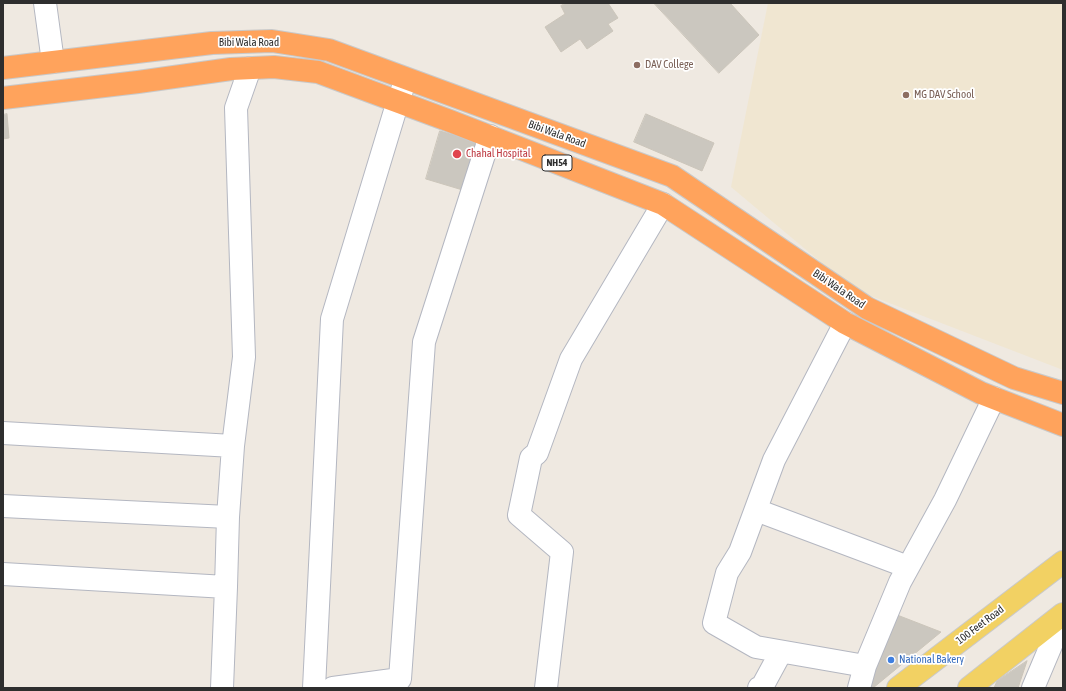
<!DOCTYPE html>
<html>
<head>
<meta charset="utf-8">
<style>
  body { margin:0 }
  #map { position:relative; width:1066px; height:691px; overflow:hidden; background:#efe9e1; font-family:"Asap Condensed",sans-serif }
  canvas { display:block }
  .frame { position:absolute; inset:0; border:4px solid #2e2e2e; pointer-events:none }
</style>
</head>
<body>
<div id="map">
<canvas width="1066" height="691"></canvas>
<div class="frame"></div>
</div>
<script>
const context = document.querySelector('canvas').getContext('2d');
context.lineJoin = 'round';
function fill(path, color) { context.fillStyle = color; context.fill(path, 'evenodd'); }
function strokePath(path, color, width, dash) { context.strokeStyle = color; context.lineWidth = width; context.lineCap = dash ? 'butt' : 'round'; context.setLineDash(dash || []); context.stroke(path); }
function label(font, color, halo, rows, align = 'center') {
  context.font = font + ' "Asap Condensed",sans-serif'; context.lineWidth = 3.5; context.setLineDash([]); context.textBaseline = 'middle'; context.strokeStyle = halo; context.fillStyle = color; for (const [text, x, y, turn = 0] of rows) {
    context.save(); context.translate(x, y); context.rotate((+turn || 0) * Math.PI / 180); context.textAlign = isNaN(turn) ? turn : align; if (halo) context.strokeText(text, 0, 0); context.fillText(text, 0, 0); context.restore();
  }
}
fill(new Path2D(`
  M768,3H1063V370L853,289L731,187Z`), '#f0e6d1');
const building = new Path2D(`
  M566,3H608L618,18L608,24L613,31L587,49L580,39L561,52L545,27L565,14L561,6Z
  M654,3H730L759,35L719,73Z
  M7,114L9,138L3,139V115Z
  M646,114L714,143L702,171L634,142Z
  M440,131L480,143L466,191L426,179Z
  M892,613L941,632L873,688H866Z
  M1027,661L1018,688H994L997,681Z`);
fill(building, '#cbc7bf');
strokePath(building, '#cbc5ba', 1);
const minor = new Path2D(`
  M45,3L53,62
  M845,323L774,460L740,552L727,573L714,623L756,647L865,666
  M3,433L233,446
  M3,506L228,517
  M756,510L908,567
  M3,574L226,587L222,688
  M226,587L228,517L233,446L244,357L236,108L250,68
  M314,688L332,319L398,101L406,79
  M333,688L400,679L424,342L490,136
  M546,688L562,552L519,515L531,458L537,453L571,359L663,204
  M759,688L762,687L781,652
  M859,688L865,666L900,582L945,500L994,398
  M1033,688L1063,617`);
const major = new Path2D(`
  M898,688L1063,562
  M969,688L1063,614`);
const highway = new Path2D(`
  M3,68L212,43L272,41L329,50L672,176L867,308L1014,378L1063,393
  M3,98L138,82L231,69L274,67L318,72L450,121L663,204L845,323L981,393L1063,425`);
strokePath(minor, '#b4b7c1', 24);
strokePath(major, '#c9c9c9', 24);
strokePath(highway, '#c9c9c9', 24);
strokePath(minor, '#fff', 22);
strokePath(major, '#f2d163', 22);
strokePath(highway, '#ffa35c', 22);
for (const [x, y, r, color] of [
  [637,65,4,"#8d6e63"],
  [906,95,4,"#8d6e63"],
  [457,154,5,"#e0444e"],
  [891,660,4,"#3f7fe0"]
]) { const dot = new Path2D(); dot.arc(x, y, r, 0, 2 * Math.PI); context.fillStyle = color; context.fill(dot); strokePath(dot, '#fff', 1.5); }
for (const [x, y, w] of [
  [557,163,30]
]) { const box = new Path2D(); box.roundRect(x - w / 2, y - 8, w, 16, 3); context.fillStyle = '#fff'; context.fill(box); strokePath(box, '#2e2e2e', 1); }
label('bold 10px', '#2e2e2e', null, [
  ["NH54",557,163]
]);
label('11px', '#2e2e2e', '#fff', [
  ["Bibi Wala Road",249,43],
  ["Bibi Wala Road",557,134,20],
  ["Bibi Wala Road",839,289,34],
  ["100 Feet Road",980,625,-37]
]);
label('11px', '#785e54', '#fff', [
  ["DAV College",645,65],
  ["MG DAV School",914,95]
], 'left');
label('11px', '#be3a42', '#fff', [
  ["Chahal Hospital",466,154]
], 'left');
label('11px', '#366cbe', '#fff', [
  ["National Bakery",899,660]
], 'left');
</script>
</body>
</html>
